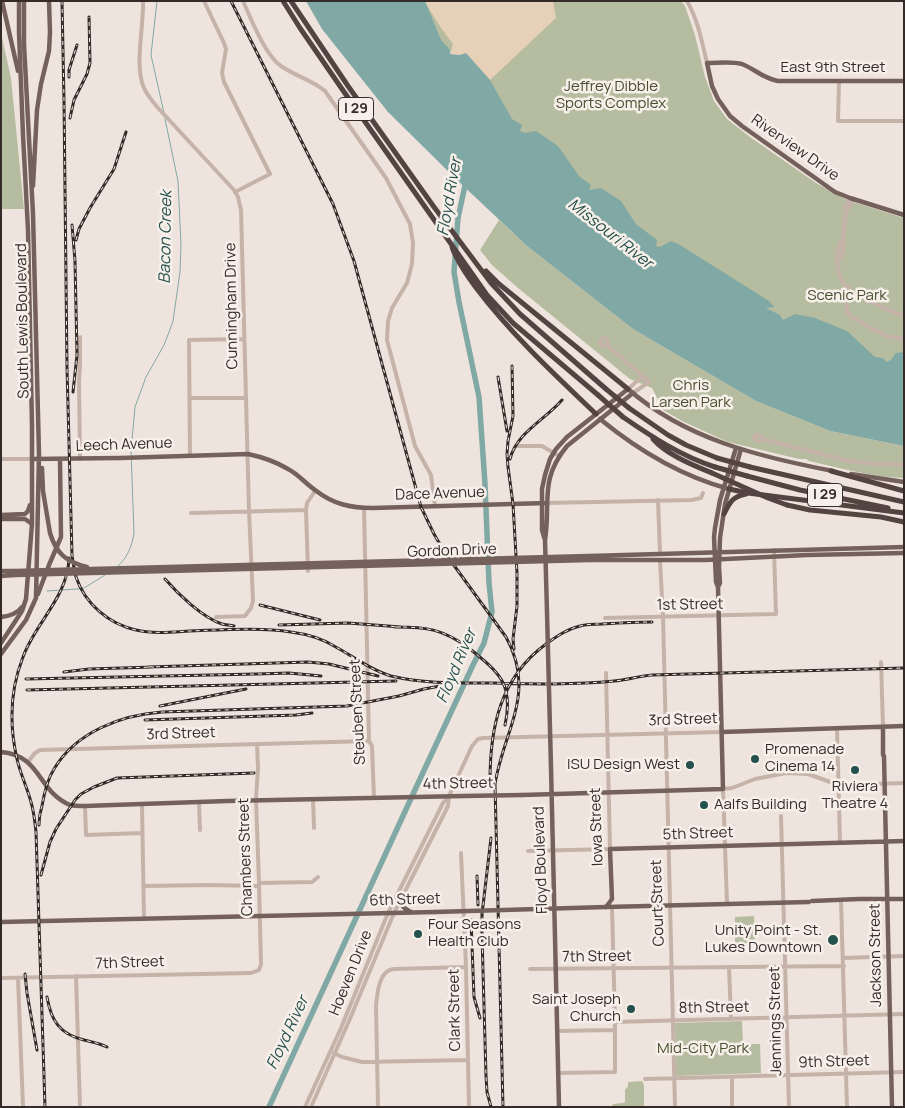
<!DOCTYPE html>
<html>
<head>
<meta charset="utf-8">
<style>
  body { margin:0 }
  #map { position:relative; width:905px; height:1108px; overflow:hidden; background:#efe4dd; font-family:Manrope,sans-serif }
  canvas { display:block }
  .frame { position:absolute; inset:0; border:2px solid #342b29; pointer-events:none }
</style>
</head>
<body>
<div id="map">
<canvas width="905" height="1108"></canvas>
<div class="frame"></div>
</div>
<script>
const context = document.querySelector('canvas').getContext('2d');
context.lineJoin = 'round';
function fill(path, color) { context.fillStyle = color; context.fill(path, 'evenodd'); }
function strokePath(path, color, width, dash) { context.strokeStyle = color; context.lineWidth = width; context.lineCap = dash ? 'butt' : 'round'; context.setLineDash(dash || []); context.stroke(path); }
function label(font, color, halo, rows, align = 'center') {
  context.font = font + ' Manrope,sans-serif'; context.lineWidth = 5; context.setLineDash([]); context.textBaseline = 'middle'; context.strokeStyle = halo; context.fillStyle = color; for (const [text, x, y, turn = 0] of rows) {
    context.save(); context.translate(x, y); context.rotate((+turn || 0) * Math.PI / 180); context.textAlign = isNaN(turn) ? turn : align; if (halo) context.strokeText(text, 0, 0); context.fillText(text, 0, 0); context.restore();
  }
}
fill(new Path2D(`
  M396,1H681L685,6L695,35L705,77L714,101L727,119L750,137L816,183L847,200L904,218V370L798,342L663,254L533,155Z
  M1,33L11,78L24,209H1Z
  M499,220L527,246L633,329L756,401L830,431L904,446V478C872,477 840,468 809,461L806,459H799L728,442L684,422L663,410L652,388L630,379L518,288L492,265L480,250Z
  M754,916L755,943L735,944V917Z
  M742,1021L743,1044H760L761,1073L676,1076L675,1023Z
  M642,1081L644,1085V1107H611L613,1104L623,1103L625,1102V1090L628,1086V1082Z`), '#b6bc9f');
fill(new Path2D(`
  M424,1H553L556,18L490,80L479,68L449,57L453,44L441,28Z`), '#e6d0b8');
fill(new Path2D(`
  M306,1H425L441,40L450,50V54L460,55L466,53L490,80L512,119L522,125L520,131L525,133L536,131L558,146L579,176L591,185L589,190L601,188L621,201L636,224L657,240L656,246L660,247L671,241L680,245L769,301L774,307L766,308L780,315L783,320L795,314L815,318L847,331L875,357L883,358L886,362L891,360L896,353L904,352V446L830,431L756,401L633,329L527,246L456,179L388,112L322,29Z`), '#80a8a4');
strokePath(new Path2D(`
  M157,1L151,55L164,113
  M117,567C127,558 132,547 134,533L131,451L135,407L146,377L164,345L169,332L173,321L180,272L181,245L178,181L165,119
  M47,591L77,589L84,588L105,575`), '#80a8a4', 1);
strokePath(new Path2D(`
  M269,1107L420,779L473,665L484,643L492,612L489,583L485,484L479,397L459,302L454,272L458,218L466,181`), '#80a8a4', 5.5);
strokePath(new Path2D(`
  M143,1C144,27 134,66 144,88C147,95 153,102 158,108L234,190L238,197L241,210L249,511L253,601L251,608L245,616L216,617
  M204,1L224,43L226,49L222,73L224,82L270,174L235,192
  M243,1C251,19 265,55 281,66C295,76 312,80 325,91L386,178L410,224L413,243L412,264L407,283L392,308L388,321L387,340L415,446L431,475L435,506
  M687,1C698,20 702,42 707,63
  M839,82L838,121H904
  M846,210L849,207L854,199
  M843,239C834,248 837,271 842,281C846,286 852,291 856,295
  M838,261C843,257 845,245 843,239L846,210L845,206L850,198
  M904,316C896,313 888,310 881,307C868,300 844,282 847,312L853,318L886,336L904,339
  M80,337V365L79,381L80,459
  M600 342a4 4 0 1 1 8 0a4 4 0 1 1-8 0Z
  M607,345L649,382L633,393
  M628,389L643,376
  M190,398H246
  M754.5 438a3.5 3.5 0 1 1 7 0a3.5 3.5 0 1 1-7 0Z
  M762,439L849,461L865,463L904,465
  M516,446H542L559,456
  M190,456L189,340L244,339
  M1,459H32
  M658,500L660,554
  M546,503L692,500L701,498L703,493
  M364,508L369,741L372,746L374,798
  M306,510L308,571
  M191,513L306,510L307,503L315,491
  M660,561L663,616L675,1107
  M605,618L776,614L774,550
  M881,662L883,727
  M837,728L840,843
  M28,762L35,753L40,750L369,741
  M313,800L314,828
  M199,802L200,830
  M142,805L144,918
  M85,806L86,835L142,833
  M781,816L789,1107
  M528,851L610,849L606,673
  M461,853L466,967L469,1107
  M259,883L312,882L318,877
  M144,886L207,885L259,886
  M841,900L847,1107
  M727,903L723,789L732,788L755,779L786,773L808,774L833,783L844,785L904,783
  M843,958L904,956
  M729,967L731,1018
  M530,969L844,966
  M76,976L80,1107
  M1,978C85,976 168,974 251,973L259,970L261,964L259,883L256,799L258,768L257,744
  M18,978L23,1107
  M615,1022L904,1014
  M557,1031L615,1030
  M334,1053L342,1057L362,1062L468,1060
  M558,1073L615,1072V1022L612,907
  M732,1077V1107
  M645,1079L904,1072
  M305,1107L341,1028L388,913L443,803L449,796L472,746L478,739L483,738L722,732
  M311,1107L349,1021L394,913L443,816L448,806L449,796
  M378,1107L376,1006C377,994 379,970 394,969L466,967`), '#c5b3aa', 4);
strokePath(new Path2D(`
  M2,1L18,71
  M904,81H778C762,78 755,69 742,64C731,61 718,63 707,63L712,86L718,99L730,116L742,126L835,192L850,198L904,215
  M33,186L37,110L41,84L49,51L50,32L49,1
  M600,419C639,451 681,476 729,489
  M32,459L120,458L248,454C262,457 275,461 288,469C298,474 305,483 315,490C333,504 350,508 373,508L546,503
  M42,468L43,491L50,533
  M851,474L904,482
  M1,515L25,514L28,511L30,505
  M1,519H25L32,524
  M545,540L542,530V489L545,475L550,459L556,449L567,437L628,389C685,439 760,457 833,471
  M589,556L904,547
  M589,560H705L807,555L904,553
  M1,571H15
  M1,576L15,575
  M718,587L716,582L714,537L715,528L720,500L736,448
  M38,594L49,565L61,537L60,460
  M547,612L545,540C551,501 539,480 567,446L633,393
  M1,617C10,616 17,614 22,607
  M1,643L22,611L26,599L32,524V426L28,230L23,135L19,33V1
  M1,654L26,620L36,598L39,454L33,214L24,44V1
  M883,727V755
  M722,732L904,726
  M1,752C41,755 38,792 70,805C74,806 80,806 85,806L227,801L464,796
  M884,756L885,801
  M551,768L559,1107
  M522,795L723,789L718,587L720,583L719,567L720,538L725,504L741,449
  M885,802L892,1107
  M870,842L904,841
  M400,901C402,907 405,909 411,912
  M812,901L859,899H904
  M606,907L612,899L610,849L868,842
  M606,907L809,902
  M1,922L435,912`), '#74615c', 4.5);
strokePath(new Path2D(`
  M283,1L300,28L342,89L487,295L513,323L598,395
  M291,1L348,86L434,207L491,283L520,314L606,389
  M452,247C457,262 468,277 477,289C512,335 555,375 596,414
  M486,271L499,284L628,389
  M629,408L668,435L686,445L717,458
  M623,417C652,437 681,456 715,467
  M653,439C667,455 693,465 712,473
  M750,467L904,502
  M831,471L904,491
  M747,476L800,490L888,508
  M729,489L748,493L904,513
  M787,505L810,510L881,517L904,522
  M724,514C730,502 732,497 746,494`), '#544441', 5);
const rail = new Path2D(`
  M62,1L64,101L67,368L72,555C73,562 74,570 76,577C85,604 109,624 136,630C153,634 172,632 189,631C220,630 261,627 291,632C306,634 321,638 334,646C353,656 370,670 391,676C424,684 459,683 493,683C533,684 574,685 614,681C627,680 639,676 652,675L904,668
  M231,1L333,204L354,261L421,507L434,534L445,553L506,637C537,693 504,729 495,784L503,1107
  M69,77V70L77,45
  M70,118L74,100L87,74L90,63L89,17
  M72,225L75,261L77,355L73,392
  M76,240L79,229L90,208L114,169L126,132
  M512,366L513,416L508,441L507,454L508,467L513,504L517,573V606L513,639L514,649
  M498,377L507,431
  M510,459C517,432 545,420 562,400
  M165,579C178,594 203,618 222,624C225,625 230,625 234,626
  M260,605L320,620
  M279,625L348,623L401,627
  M395,627C428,627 442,629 469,648
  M464,644C495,670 515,680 505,725
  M148,667L308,662L329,664L378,676
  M64,672L89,669L154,667
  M26,679L257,674L289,673L321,676
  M27,690L396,681
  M160,706L246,689
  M145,720L296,715L312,713
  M490,781C490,727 500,678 546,644C556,637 567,629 580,626C587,624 595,624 602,624C619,623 636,622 652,622
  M39,825C39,818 40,812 42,806C44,794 47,780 54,769C76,732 121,715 162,712L347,706L399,696L424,689L440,686
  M491,838L482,914V935L486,1076L487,1092L491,1107
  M41,875L50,842L56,829L75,800L81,794L94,787L117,778L254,773
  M477,876L478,905
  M471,920L474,997L480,1018
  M25,974L27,993L37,1050
  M47,997C51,1020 59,1034 84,1040C92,1042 99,1043 107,1047
  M45,1107L36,832C35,822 34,812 31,802C27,787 20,773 17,759C9,724 10,690 23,657C35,623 68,597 69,558`);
strokePath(rail, '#342b29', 3);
strokePath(rail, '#f7efe9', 1, [4]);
strokePath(new Path2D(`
  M50,533C56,553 66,562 87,567
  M15,571L589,556
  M15,575L589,560
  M547,612L551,768
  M464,796L522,795
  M435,912L606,907`), '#74615c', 4.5);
strokePath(new Path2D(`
  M606,389L629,408
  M598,395L623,417
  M717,458L750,467
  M715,467L747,476
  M712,473L768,498L787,505`), '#544441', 5);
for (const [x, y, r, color] of [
  [755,759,5,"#24504d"],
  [690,765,5,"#24504d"],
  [855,770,5,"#24504d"],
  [704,805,5,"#24504d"],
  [418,934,5,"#24504d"],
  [833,940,6,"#24504d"],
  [631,1009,5,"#24504d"]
]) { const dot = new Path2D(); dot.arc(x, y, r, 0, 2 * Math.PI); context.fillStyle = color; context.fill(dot); strokePath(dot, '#f7efe9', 2); }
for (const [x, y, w] of [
  [356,109,35],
  [825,495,35]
]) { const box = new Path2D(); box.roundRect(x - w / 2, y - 11.5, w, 23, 4); context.fillStyle = '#f7efe9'; context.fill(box); strokePath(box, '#342b29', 1); }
label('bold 14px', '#342b29', null, [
  ["I 29",356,109],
  ["I 29",825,495]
]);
label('15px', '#342b29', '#f7efe9', [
  ["East 9th Street",833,68],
  ["Riverview Drive",795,148,35],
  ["Cunningham Drive",232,306,-91],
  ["South Lewis Boulevard",23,321,-91],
  ["Leech Avenue",124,445,-2],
  ["Dace Avenue",440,494,-2],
  ["Gordon Drive",452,551,-2],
  ["1st Street",690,605,-1],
  ["Steuben Street",358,712,-93],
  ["3rd Street",683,720,-2],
  ["3rd Street",181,734,-2],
  ["4th Street",458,784,-1],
  ["Iowa Street",597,827,-92],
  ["5th Street",698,834,-2],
  ["Chambers Street",246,857,-92],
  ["Floyd Boulevard",541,860,-92],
  ["6th Street",405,900,-2],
  ["Court Street",658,903,-92],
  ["Jackson Street",876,955,-91],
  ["7th Street",597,957,-1],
  ["7th Street",130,963,-2],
  ["Hoeven Drive",351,973,-68],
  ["8th Street",714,1008,-1],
  ["Clark Street",455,1010,-91],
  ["Jennings Street",776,1021,-91],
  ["9th Street",834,1062,-2]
]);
label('15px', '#484f30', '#f7efe9', [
  ["Jeffrey Dibble",611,87],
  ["Sports Complex",611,104],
  ["Scenic Park",847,296],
  ["Chris",691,386],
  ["Larsen Park",691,403],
  ["Mid-City Park",703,1049]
]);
label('15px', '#342b29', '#f7efe9', [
  ["Promenade",765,750],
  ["Cinema 14",765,767],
  ["ISU Design West",680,765,"right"],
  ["Riviera",855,787,"center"],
  ["Theatre 4",855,804,"center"],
  ["Aalfs Building",714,805],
  ["Four Seasons",428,925],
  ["Health Club",428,942],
  ["Unity Point - St.",822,931,"right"],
  ["Lukes Downtown",822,948,"right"],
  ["Saint Joseph",621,1000,"right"],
  ["Church",621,1017,"right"]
], 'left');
label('italic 16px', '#24504d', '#f7efe9', [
  ["Floyd River",450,197,-80],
  ["Missouri River",610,234,38],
  ["Bacon Creek",166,237,-89],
  ["Floyd River",457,666,-67],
  ["Floyd River",288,1033,-65]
]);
</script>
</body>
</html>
